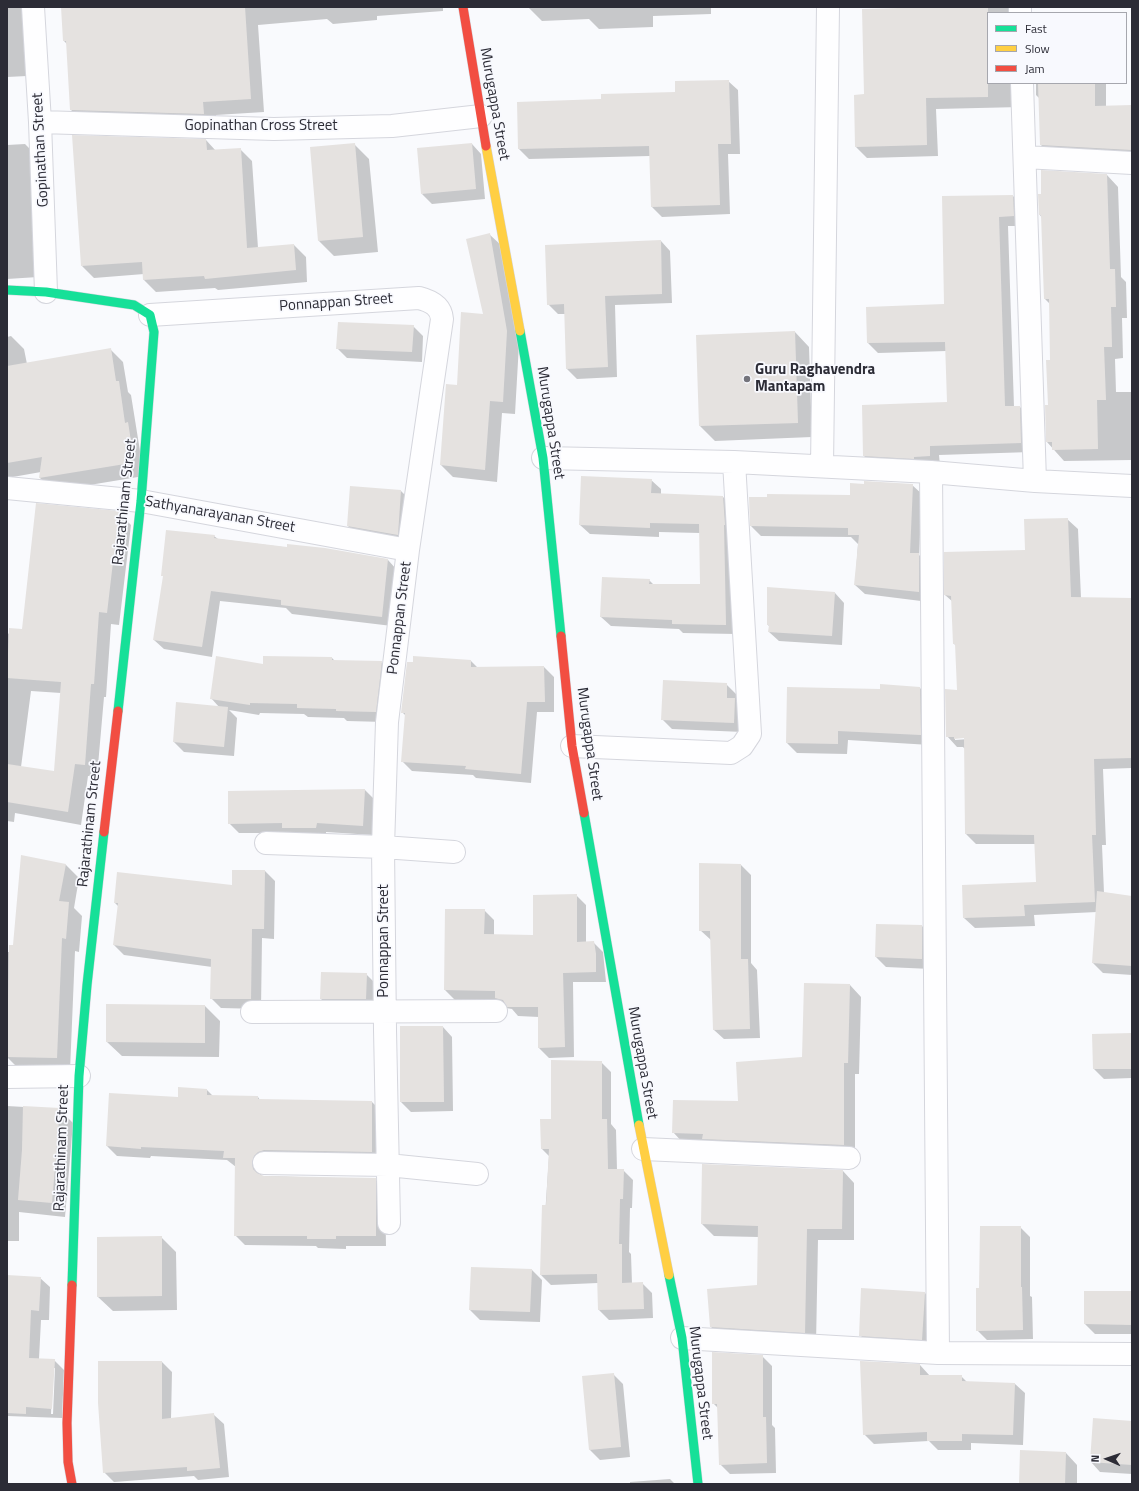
<!DOCTYPE html>
<html>
<head>
<meta charset="utf-8">
<style>
  body { margin:0 }
  #map { position:relative; width:1139px; height:1491px; overflow:hidden; background:#f9fafd; font-family:"Titillium Web",sans-serif }
  canvas { display:block }
  .frame { position:absolute; inset:0; border:8px solid #2c2c36; pointer-events:none }
  .legend { position:absolute; left:987px; top:12px; width:140px; height:72px; box-sizing:border-box; background:#f8f9fe; border:1px solid #a6a7ae; margin:0; padding:5px 7px; list-style:none; font-size:12px; color:#2c2c36 }
  .legend li { display:flex; align-items:center; gap:8px; height:20px }
  .legend b { width:20px; border:1px solid #a6a7ae }
  .north { position:absolute; left:1087px; top:1439px; width:40px; height:40px; -webkit-text-stroke:3px #f8f9fe; paint-order:stroke; rotate:272deg; font-size:11px; font-weight:700; line-height:16px; text-align:center; color:#2c2c36 }
  .north::after { content:''; display:block; margin:auto; width:14px; height:18px; background:#2c2c36; clip-path:polygon(50% 0,100% 100%,50% 72%,0 100%) }
</style>
</head>
<body>
<div id="map">
<canvas width="1139" height="1491"></canvas>
<div class="frame"></div>
<ul class="legend">
<li><b style="height:5px;background:#16e098"></b>Fast</li>
<li><b style="height:5px;background:#ffcf43"></b>Slow</li>
<li><b style="height:5px;background:#f24e42"></b>Jam</li>
</ul>
<div class="north">N</div>
</div>
<script>
const context = document.querySelector('canvas').getContext('2d');
context.lineJoin = 'round';
function fill(path, color) { context.fillStyle = color; context.fill(path, 'evenodd'); }
function strokePath(path, color, width, dash) { context.strokeStyle = color; context.lineWidth = width; context.lineCap = dash ? 'butt' : 'round'; context.setLineDash(dash || []); context.stroke(path); }
function label(font, color, halo, rows, align = 'center') {
  context.font = font + ' "Titillium Web",sans-serif'; context.lineWidth = 3.5; context.setLineDash([]); context.textBaseline = 'middle'; context.strokeStyle = halo; context.fillStyle = color; for (const [text, x, y, turn = 0] of rows) {
    context.save(); context.translate(x, y); context.rotate((+turn || 0) * Math.PI / 180); context.textAlign = isNaN(turn) ? turn : align; if (halo) context.strokeText(text, 0, 0); context.fillText(text, 0, 0); context.restore();
  }
}
fill(new Path2D(`
  M7,7H22L27,76L7,77Z
  M62,7H443V11L377,16V20L333,24L327,19L258,25L264,112L216,115L217,127L85,123L71,110L67,44L64,41Z
  M528,7H711V14L653,16V27L599,29L589,19L542,21Z
  M935,7H1018V13H988V83H1027L1021,107L936,109L938,156L867,158L856,147L865,95Z
  M728,81L738,90L740,154H728L730,214L662,217L652,207L650,156L529,159L519,149L676,93Z
  M1036,83H1106V107L1132,106V161L1052,156L1041,145L1040,99L1036,95Z
  M206,140L216,151L240,149L252,161L258,248L294,245L306,257L307,282L218,290L215,288L156,292L144,280V274L94,278L82,266Z
  M25,144L36,155L38,277L7,279V145Z
  M354,144L369,159L378,252L334,256L319,241L311,148Z
  M472,144L481,154L485,199L432,204L422,194Z
  M1107,175L1118,187L1121,277L1126,282L1127,318H1122L1123,358L1115,359L1116,392H1132V460L1064,461L1047,442L1051,361L1050,304L1045,299L1042,218L1040,215L1039,195Z
  M1013,196L1023,206V226H1008L1014,407H1020L1030,417L1031,452L939,455L940,466H874L864,456L948,403L947,351L878,353L868,343L945,305L943,197Z
  M489,234L502,246L519,344L515,414L502,413L497,482L453,477L441,465L458,386L484,315Z
  M661,241L670,251L672,303L615,305L617,377L577,379L567,369L566,314H558L548,304Z
  M413,326L423,336L422,362L347,358L337,348Z
  M795,332L809,347L812,437L715,441L700,426Z
  M11,336L24,349L27,364L110,349L123,362L128,392L131,395L144,476L53,491L40,478L41,472L7,478V337Z
  M651,480L661,489V495L723,497L733,506L735,634L683,633L679,629L611,626L601,617L649,580L654,585H701L700,533L659,532V537L590,534L580,525Z
  M912,485L922,494L919,555L929,564V602L865,594L855,585L858,544L851,537L761,536L751,526L851,496Z
  M401,491L411,501L407,545L358,536L348,526Z
  M118,512L131,525L119,625L111,624L106,697H104L97,777L88,776L81,825L15,813L14,822L7,821V634L22,630ZM31,691L61,693L55,772L21,767Z
  M1067,519L1078,529L1081,598L1132,599V768L1103,769L1106,845H1102L1104,893L1132,897V975L1103,973L1093,963L1097,912L1034,915L1035,926L975,928L964,918L1037,883L1035,844H976L966,834L965,749L963,747H957L947,736L958,691L957,646L954,644L953,602L945,595L1026,551ZM969,737V739L955,740V738Z
  M214,536L218,539L388,560L397,570L392,626L292,614L286,608L220,601L212,657L164,649L154,640Z
  M835,593L844,603L842,645L779,641L769,632L770,627L768,625Z
  M264,657L332,658L335,661L381,662L391,672L385,722L347,721L344,718L308,717L304,714L260,713L259,715L229,710L237,718L234,756L184,752L174,742L219,707L211,698L264,665Z
  M414,657L471,661L478,668L544,667L554,677V712H537L531,783L476,778L473,775L412,771L402,761L406,716L402,712Z
  M726,684L736,694V701L744,709L743,732L672,729L662,719Z
  M920,688L930,698V745L848,740L847,754L797,753L787,743Z
  M365,790L375,800L373,835L326,832V838L289,833H239L229,823Z
  M28,858L66,865L79,878L74,908L82,916L79,952L75,951L70,1071L20,1070L7,1057V952H10L14,946Z
  M741,865L751,875V963L757,970L760,1038L724,1039L714,1030L711,940L700,930Z
  M233,871H265L275,881L274,939L262,938L261,1009L221,1008L211,998L212,967L124,955L114,945L119,907L115,903L233,886Z
  M576,895L586,905V942H593L603,952L606,982H573L574,1057L549,1058L539,1048V1017L518,1016L512,1009L506,1008L498,1000H455L445,990L484,910L494,920V936H534Z
  M922,926L932,936L931,969L886,967L876,957Z
  M366,974L376,984V1009H331L321,999Z
  M850,985L861,997L859,1074H855V1156L684,1144L673,1132L739,1102L803,1058Z
  M107,1005L205,1006L220,1021L219,1057L122,1056L107,1042Z
  M443,1027L452,1037L453,1111L411,1112L401,1102Z
  M1132,1034V1078L1104,1079L1094,1069Z
  M601,1062L611,1072V1124L616,1130L617,1170H623L633,1180L632,1208H630L629,1252L631,1254L632,1284L642,1283L652,1293L653,1318L609,1320L599,1310L598,1283L551,1285L541,1275L549,1156L542,1149L552,1120Z
  M207,1090L213,1096L258,1097L260,1100L372,1102L382,1112L381,1162L263,1166L261,1174L262,1176H264L375,1179L385,1189L386,1246H346V1249L318,1248L316,1246L245,1245L235,1235L236,1167L227,1160L151,1156L150,1158L117,1156L107,1146L179,1098Z
  M7,1106L59,1109L73,1123L65,1217L19,1212V1241H7Z
  M843,1171L854,1183V1240H818L816,1344L723,1338L711,1327L758,1285V1237L714,1236L702,1224Z
  M1020,1227L1030,1237V1296L1032,1297L1033,1339L987,1340L977,1330L980,1289Z
  M161,1237L176,1252L177,1310L113,1311L98,1297Z
  M532,1270L542,1280L540,1322L480,1320L470,1310Z
  M7,1276L40,1278L50,1287L49,1320H41L39,1359L54,1360L64,1370L62,1418L7,1416ZM53,1368H55L53,1414H51Z
  M1132,1292V1334H1095L1085,1324Z
  M925,1293L934,1302L932,1349L870,1345L860,1335Z
  M762,1356L772,1366V1425L775,1428L776,1473L730,1474L720,1464L718,1408L713,1403Z
  M162,1362L172,1372L171,1419L214,1415L224,1424L229,1477L198,1480L194,1476L114,1482L104,1472Z
  M861,1362L920,1365L930,1376H961L967,1382L1015,1384L1025,1393L1023,1445L971,1443V1450H938L929,1441L874,1444L864,1434Z
  M613,1374L623,1384L630,1457L600,1460L590,1450L583,1377Z
  M1132,1422V1474L1100,1472L1091,1462Z
  M1066,1453L1077,1465V1484H1020Z
  M670,1479L675,1484H630V1482Z`), '#0003');
fill(new Path2D(`
  M61,7H245L251,99L203,102L204,114L70,110L66,41H63Z
  M935,7H988V97L926,98L927,145L855,147L854,95L864,94L862,9Z
  M729,80L731,144H718L720,205L651,207L649,146L518,149L517,102L601,99V94L675,92V81Z
  M1038,83H1095V106L1132,105V150L1040,145Z
  M72,135L206,139L207,150L241,148L247,248L294,244L296,270L205,279L204,276L143,280L142,262L81,266Z
  M355,143L363,237L318,241L310,147Z
  M472,143L476,189L421,194L417,148Z
  M1041,170L1107,174L1110,269H1115L1116,307H1111L1112,347H1104L1106,400H1097L1098,449L1052,450V442H1046L1045,405H1048L1046,360H1050L1049,299H1044L1041,215H1039L1038,194H1041Z
  M1013,195L1014,216L999,217L1005,406H1020L1021,443L930,446V456L914,457V459L863,456L862,405L947,402L945,342L867,343L866,307L944,304L942,196Z
  M490,233L507,331L503,402L490,401L485,470L440,465L446,384L457,385L461,312L483,314L466,239Z
  M661,240L662,294L605,296L608,367L566,369L564,304L547,305L545,245Z
  M338,322L414,325L412,352L336,349Z
  M795,331L798,423L699,426L696,335Z
  M111,348L116,381H119L125,423L128,422L132,448L131,463L39,478L42,457L7,463V366Z
  M581,476L652,479L651,493L723,496L725,525H724L726,625L672,624V620L600,617L602,577L650,579L649,584H700L699,524L650,523V528L579,525Z
  M864,481L913,484L910,553H919V592L854,585L859,535H848V528L750,526L749,497H767V494L850,495V483L864,484Z
  M350,486L401,490L398,535L347,526Z
  M36,503L119,511L107,613L99,612L94,684H91L85,765L75,764L68,812L7,802V764L54,771L61,682L7,678L9,628L22,629Z
  M1068,518L1071,597L1132,598V758L1094,759L1096,835H1092L1095,902L1024,905L1025,916L963,918L962,885L1036,882L1034,835L965,834L964,738L954,739V737H946L945,689L957,690L955,644H953L951,596L944,595V552L1025,550L1024,519Z
  M166,530L215,535L214,538L287,547V544L325,548L388,559L382,617L281,605V600L211,591L202,647L153,640L163,576H161Z
  M767,587L835,592L832,636L768,632L769,625H767Z
  M216,656L263,664V656L332,657V660L382,661L376,712L336,711V709L297,708V704L250,703V705L210,699Z
  M413,656L471,660V667L544,666L545,702H527L521,774L465,769L466,766L401,762L405,713H401L407,662H413Z
  M663,680L727,683V698H735L734,723L661,720Z
  M880,684L920,687L921,735L838,731V744L786,743L787,687L880,689Z
  M176,702L228,707L224,747L173,742Z
  M365,789L363,826L317,823L316,828H282V823L228,824V791Z
  M21,855L66,864L59,901L69,902L66,939L62,938L57,1058L7,1057L9,945H13Z
  M699,863L741,864V959H748L750,1029L713,1030L710,931H699Z
  M232,870H265L264,929H252L251,999H210L211,959L113,945L118,903H114L117,872L232,885Z
  M1097,891L1132,896V966L1092,963Z
  M577,894V942L594,941L596,954V972L563,973L565,1047L538,1048V1007H507L503,1000L495,998V991L444,990L445,909H485L484,934L533,935V895Z
  M876,924L922,925V959L875,957Z
  M321,972L367,973L366,999H320Z
  M804,983L850,984L848,1063H844V1145L702,1139L703,1134L672,1133L673,1100L738,1101L736,1062L802,1057Z
  M106,1004L205,1005V1043L106,1042Z
  M400,1026H443L444,1102H400Z
  M1132,1033V1069H1093L1092,1034Z
  M551,1060L602,1061V1119H607L608,1169H624L623,1199H620L619,1244H622V1283L643,1282L644,1309L598,1310L597,1274L540,1275L542,1205H546L549,1149H541L540,1119H551Z
  M178,1087L207,1089V1095L258,1096V1099L372,1101V1152L264,1150L258,1152L254,1156L252,1163L253,1169L257,1173L264,1176L376,1178V1236H336V1239H307V1236H234L235,1158H223L224,1151L141,1147V1149L106,1146L109,1093L178,1097Z
  M23,1106L60,1108L52,1203L18,1200L22,1150Z
  M702,1164L843,1170L842,1229H807L805,1333L710,1327L707,1289L757,1285L758,1226L701,1224Z
  M980,1226H1021V1287H1022L1023,1330L976,1331V1288H979Z
  M162,1236V1296L97,1297V1237Z
  M471,1267L532,1269L530,1312L469,1310Z
  M7,1275L41,1277L39,1311L31,1310L29,1358L55,1359L52,1409L26,1407V1414L7,1413Z
  M861,1288L925,1292L922,1340L859,1336Z
  M1084,1291H1132V1325L1084,1324Z
  M712,1352L763,1355V1417H766L767,1463L719,1465L717,1404H712Z
  M98,1361H162V1419L214,1413L220,1468L187,1471V1467L103,1473L98,1403Z
  M860,1361L920,1364V1375H962V1381L1015,1383L1013,1435L962,1434V1441H927V1432L863,1435Z
  M614,1373L621,1447L589,1450L582,1376Z
  M1093,1418L1132,1421V1465L1090,1462Z
  M1020,1450L1066,1452L1065,1484H1019Z`), '#e5e2e0');
const street = new Path2D(`
  M33,7L40,122L46,292
  M1020,7V13
  M1022,83L1035,481
  M40,122L274,129L392,126L481,116
  M1025,157L1132,163
  M150,315L419,298C431,301 441,306 442,319L408,550L387,722L383,847L385,1030L389,1223
  M543,458L734,462L931,472L1035,481L1132,486
  M822,466L828,7
  M931,472L938,1353
  M7,488L141,501L408,550
  M572,746L731,753L742,746L750,734L734,462
  M266,843L383,847L454,852
  M252,1012L496,1011
  M7,1077L79,1076
  M643,1149L849,1158
  M264,1163L388,1165L477,1174
  M682,1338L938,1353L1132,1354`);
const fast = new Path2D(`
  M7,290L46,292L134,305L150,315L154,332L141,501L118,711
  M520,331L543,458L561,636
  M584,813L639,1125
  M669,1275L682,1338L698,1484
  M72,1285L79,1076L87,985L104,832`);
const slow = new Path2D(`
  M486,146L520,331
  M639,1125L669,1275`);
const jam = new Path2D(`
  M463,7L486,146
  M561,636L572,746L584,813
  M104,832L118,711
  M72,1285L67,1423L68,1462L72,1484`);
strokePath(street, '#d5d6dd', 24);
strokePath(fast, '#d5d6dd', 10);
strokePath(slow, '#d5d6dd', 10);
strokePath(jam, '#d5d6dd', 10);
strokePath(street, '#fefeff', 22);
strokePath(fast, '#16e098', 9);
strokePath(slow, '#ffcf43', 9);
strokePath(jam, '#f24e42', 9);
for (const [x, y, r, color] of [
  [747,379,4,"#74747c"]
]) { const dot = new Path2D(); dot.arc(x, y, r, 0, 2 * Math.PI); context.fillStyle = color; context.fill(dot); strokePath(dot, '#f8f9fe', 1.5); }
label('15px', '#2c2c36', '#f8f9fe', [
  ["Murugappa Street",494,104,80],
  ["Gopinathan Cross Street",261,126],
  ["Gopinathan Street",41,150,-93],
  ["Ponnappan Street",336,303,-4],
  ["Murugappa Street",550,423,81],
  ["Rajarathinam Street",125,502,-84],
  ["Sathyanarayanan Street",220,515,10],
  ["Ponnappan Street",400,618,-83],
  ["Murugappa Street",589,744,82],
  ["Rajarathinam Street",90,824,-84],
  ["Ponnappan Street",384,941,-90],
  ["Murugappa Street",642,1063,80],
  ["Rajarathinam Street",62,1148,-88],
  ["Murugappa Street",700,1383,83]
]);
label('bold 15px', '#2c2c36', '#f8f9fe', [
  ["Guru Raghavendra",755,370],
  ["Mantapam",755,387]
], 'left');
</script>
</body>
</html>
